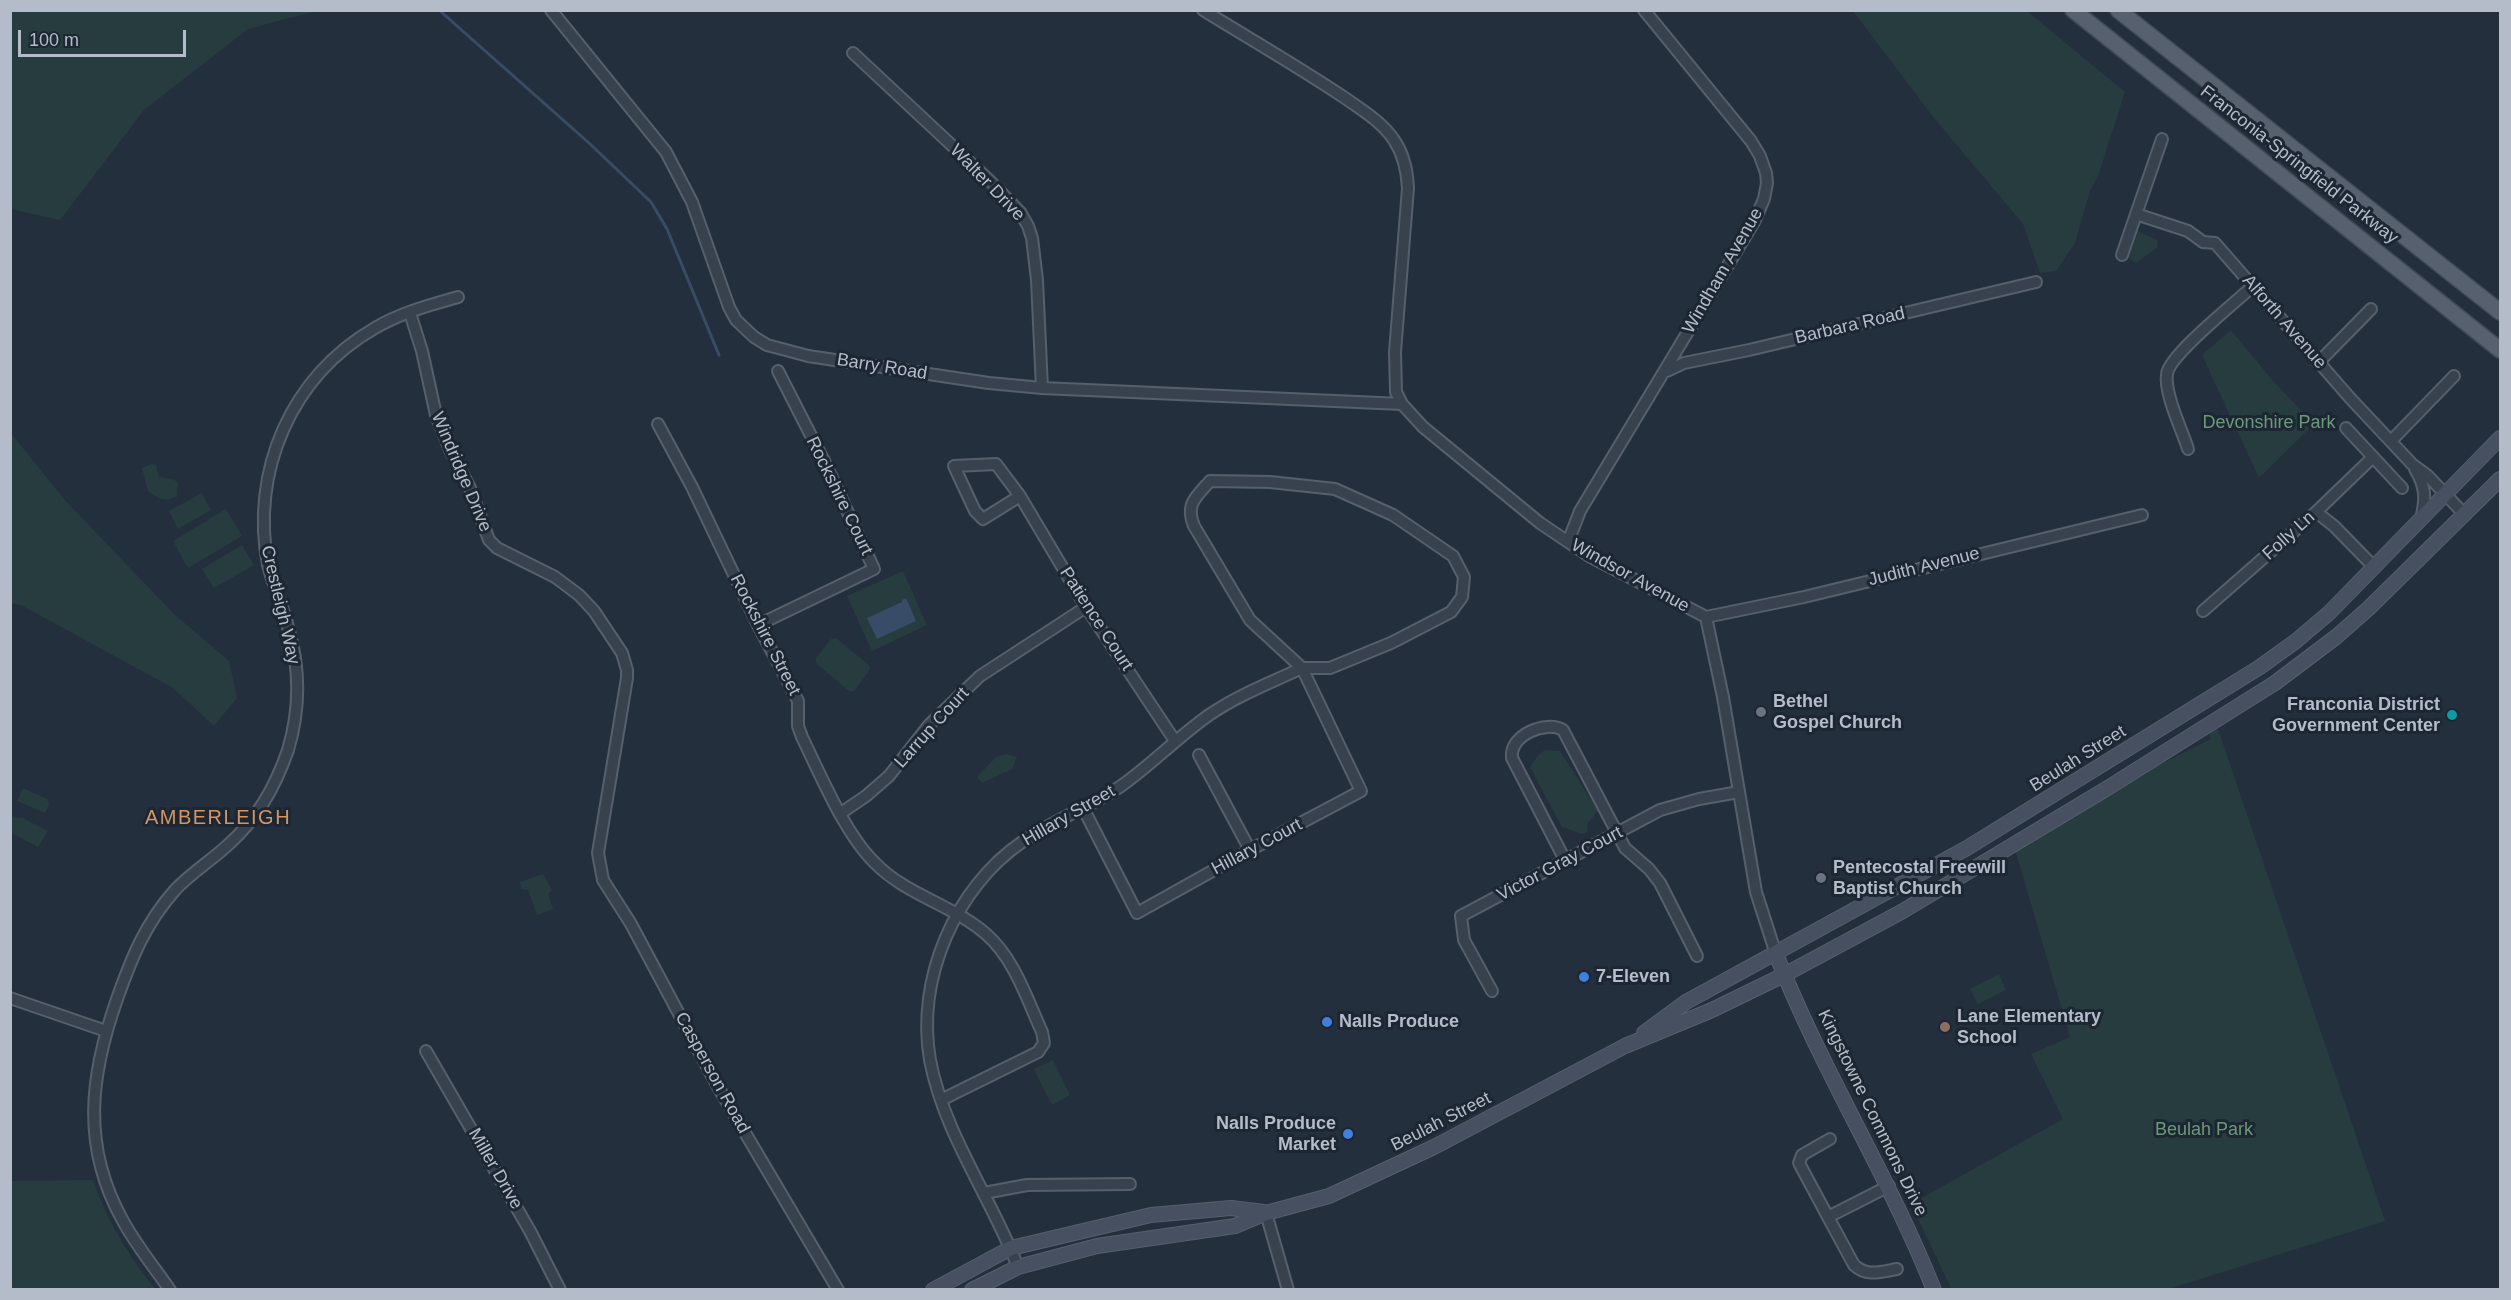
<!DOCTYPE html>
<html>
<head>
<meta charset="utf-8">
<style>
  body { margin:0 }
  #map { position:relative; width:2511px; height:1300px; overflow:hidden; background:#242f3e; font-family:Helvetica,sans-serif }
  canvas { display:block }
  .frame { position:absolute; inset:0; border:12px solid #b4bcc9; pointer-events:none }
  .scale { position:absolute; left:18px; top:30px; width:168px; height:27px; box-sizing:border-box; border:3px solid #b4bcc9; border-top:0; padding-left:8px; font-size:18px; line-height:21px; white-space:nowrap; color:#b4bcc9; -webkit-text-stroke:4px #1d2633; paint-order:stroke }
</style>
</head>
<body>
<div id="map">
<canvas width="2511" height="1300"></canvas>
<div class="frame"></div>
<div class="scale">100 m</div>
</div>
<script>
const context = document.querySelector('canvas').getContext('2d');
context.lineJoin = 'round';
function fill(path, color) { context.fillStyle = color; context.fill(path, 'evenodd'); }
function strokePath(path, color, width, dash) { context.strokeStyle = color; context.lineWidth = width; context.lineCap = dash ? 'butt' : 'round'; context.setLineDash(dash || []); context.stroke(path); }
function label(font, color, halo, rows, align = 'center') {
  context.font = font + ' Helvetica,sans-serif'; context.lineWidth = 6; context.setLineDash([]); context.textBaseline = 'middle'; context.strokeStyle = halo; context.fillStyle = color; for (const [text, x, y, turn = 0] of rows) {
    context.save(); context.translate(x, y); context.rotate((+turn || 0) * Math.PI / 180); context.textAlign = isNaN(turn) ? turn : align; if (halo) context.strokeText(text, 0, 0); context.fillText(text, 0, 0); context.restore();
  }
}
fill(new Path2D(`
  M11,10H316V11L248,29L144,110L60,220L11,209Z
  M1853,11H2027L2125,92L2099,173L2090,191L2075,243L2056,271L2040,273L2023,224L1934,118Z
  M2138,231L2157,240L2158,247L2136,263L2128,258Z
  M2231,330L2273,381L2314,424L2259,478L2202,355Z
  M10,432L64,499L173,613L229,661L237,698L214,726L173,688L21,605L11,603Z
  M152,464L156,465L159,477L172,479L178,482L177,496C164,503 159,499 148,491L142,468Z
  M202,493L211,510L178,529L169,511Z
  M226,509L242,536L188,568L173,541Z
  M242,545L254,565L214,588L202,569Z
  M903,571L927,625L872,651L847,596Z
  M836,638L870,666L869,671L854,691H849L816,663V658L831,639Z
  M2216,723L2385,1221L2169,1289L1952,1290L1911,1204L2063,1119L2031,1054L2070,1037L2012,839L2211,739L2207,727Z
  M1545,750L1560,751L1598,811L1587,824V832L1582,834L1562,827L1530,767L1539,754Z
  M1006,754L1017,757L1012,769L982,783L977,777L996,757Z
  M23,788L47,799L49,805L45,813L17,801Z
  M10,817L23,818L48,831L38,847L11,833Z
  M543,874L552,890L548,894L553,909L537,915L528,890L521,889L520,882Z
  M1999,974L2006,990L1978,1004L1970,989Z
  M1053,1060L1070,1095L1052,1105L1034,1069Z
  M93,1180C109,1225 127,1252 155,1289H11V1181Z`), '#263c3f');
fill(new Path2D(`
  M906,598L916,621L877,639L867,618L902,602V600Z`), '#394c67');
strokePath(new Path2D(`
  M439,10L589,143L651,202L667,229L719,355`), '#394c67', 3);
const street = new Path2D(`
  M551,10L666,152L692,202L729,307L736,320L754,337L767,345L808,356L989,383L1042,388L1402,404
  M1203,10C1250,39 1299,67 1345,98C1362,110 1382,122 1394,140C1404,155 1407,170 1408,188L1395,352L1396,392L1402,404L1423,427L1540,523L1589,556L1706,617L1723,697L1756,892L1776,954
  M853,53L990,181L1020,212L1028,226L1032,238L1037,280L1042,388
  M2136,214L2188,231L2203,242L2215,243L2350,398L2412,464L2428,476L2465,515
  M2122,255L2162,139
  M410,313L422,351L436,415L450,450L470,488L489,540L497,548L555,577L579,595L594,611L622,653L627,670V678L598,853L603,880L631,924L718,1087L838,1290
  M2318,363L2371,309
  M1667,371L1684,363L1749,350L2036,282
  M658,424L692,487L758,625L798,701V726L802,737C821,776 845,834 875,863C906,895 953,905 986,934C1014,958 1027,999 1042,1032L1044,1043L1038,1052L941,1100
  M2346,428L2402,488
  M2391,441L2454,376
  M2188,449C2182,430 2164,393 2167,374C2169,355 2236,302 2253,286
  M996,464L1020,496L983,519L975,511L954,466Z
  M2415,469C2426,487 2426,499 2421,519
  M1210,481L1270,482L1335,489L1393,515L1453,556L1464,577L1462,597L1451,612L1391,643L1330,668H1302L1250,620L1194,526C1185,504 1196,497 1210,481Z
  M1020,496L1086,607L1175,741
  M2316,512L2334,526L2374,567
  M1568,542L1580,511L1754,222L1764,199L1767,183L1766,173L1760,156L1751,141L1644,10
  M2203,611L2316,512L2372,458
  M1706,617L1804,597L2142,515
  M758,625L874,569L826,465L778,371
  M1199,755L1250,850
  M841,813L866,796L889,776L929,725L980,676L1086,607
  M1565,860L1512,758C1509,735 1546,720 1563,730L1625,848L1649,869L1660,883L1697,956
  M1492,991L1464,940L1461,916L1660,810L1699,799L1739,792
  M10,998L106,1031
  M426,1051L530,1231L560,1290
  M1830,1139L1802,1155L1799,1163L1828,1217L1889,1186
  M984,1193L1027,1185L1130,1184
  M1266,1213L1288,1290
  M1828,1217L1854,1265C1867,1277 1880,1272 1897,1269
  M1018,1267C991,1197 944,1134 930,1060C916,979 955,888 1022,842C1054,820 1090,807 1121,786C1152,764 1178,737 1209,715C1238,695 1270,683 1302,668L1361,791L1250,850L1137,913L1083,808
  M170,1290C154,1267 136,1245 123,1221C81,1146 90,1076 117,999C132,957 145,924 175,890C191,873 212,860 229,844C257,819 276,785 288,750C300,710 300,667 288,627C283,606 273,586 268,565C250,472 291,376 375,328C400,313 430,305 458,297`);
const secondary = new Path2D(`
  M1776,954C1821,1069 1888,1174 1934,1290
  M1644,1033L1686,1002L1967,848L2260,667L2296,641L2329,613L2500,438
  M933,1290L1011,1248L1151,1215L1231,1208L1264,1212
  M972,1290L1018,1267L1097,1246L1235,1226L1266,1213L1329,1196L1434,1147L1625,1046L1712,1010L1784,975L1903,911L2106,789L2275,683L2336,637L2369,608L2500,479`);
const primary = new Path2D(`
  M2073,10L2500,350
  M2118,10L2500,312`);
strokePath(street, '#565f6c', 14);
strokePath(secondary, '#565f6c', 16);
strokePath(primary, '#414a57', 18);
strokePath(street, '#38414e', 10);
strokePath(secondary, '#465061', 14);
strokePath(primary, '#56606e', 15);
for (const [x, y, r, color] of [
  [1761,712,6,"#6b7280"],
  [2452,715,6,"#0f9aa8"],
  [1821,878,6,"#6b7280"],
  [1584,977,6,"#3f7fe0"],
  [1327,1022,6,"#3f7fe0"],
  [1945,1027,6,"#8d6e63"],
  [1348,1134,6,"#3f7fe0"]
]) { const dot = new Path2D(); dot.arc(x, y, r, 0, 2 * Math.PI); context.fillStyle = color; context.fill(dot); strokePath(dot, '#1d2633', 2); }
label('18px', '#b4bcc9', '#1d2633', [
  ["Franconia-Springfield Parkway",2299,165,38],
  ["Walter Drive",987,183,46],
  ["Windham Avenue",1723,271,-60],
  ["Alforth Avenue",2284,322,49],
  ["Barbara Road",1850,326,-13],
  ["Barry Road",882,367,9],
  ["Windridge Drive",461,472,67],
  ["Rockshire Court",839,496,64],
  ["Folly Ln",2289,536,-42],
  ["Judith Avenue",1924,567,-14],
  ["Windsor Avenue",1630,576,29],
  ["Crestleigh Way",280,605,77],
  ["Patience Court",1096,619,57],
  ["Rockshire Street",765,635,63],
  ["Larrup Court",932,728,-48],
  ["Beulah Street",2078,759,-32],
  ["Hillary Street",1069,816,-30],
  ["Hillary Court",1257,847,-28],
  ["Victor Gray Court",1560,864,-28],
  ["Casperson Road",712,1073,61],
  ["Kingstowne Commons Drive",1872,1113,64],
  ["Beulah Street",1441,1122,-27],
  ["Miller Drive",495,1169,60]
]);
label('18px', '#6b9a76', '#1d2633', [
  ["Devonshire Park",2269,423],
  ["Beulah Park",2204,1130]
]);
label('bold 18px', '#b4bcc9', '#1d2633', [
  ["Bethel",1773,702],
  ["Gospel Church",1773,723],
  ["Franconia District",2440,705,"right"],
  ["Government Center",2440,726,"right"],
  ["Pentecostal Freewill",1833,868],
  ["Baptist Church",1833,889],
  ["7-Eleven",1596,977],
  ["Lane Elementary",1957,1017],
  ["School",1957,1038],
  ["Nalls Produce",1339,1022],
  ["Nalls Produce",1336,1124,"right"],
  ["Market",1336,1145,"right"]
], 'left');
context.letterSpacing = '1.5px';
label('20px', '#d59563', '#1d2633', [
  ["AMBERLEIGH",218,818]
]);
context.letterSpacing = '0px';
</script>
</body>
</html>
